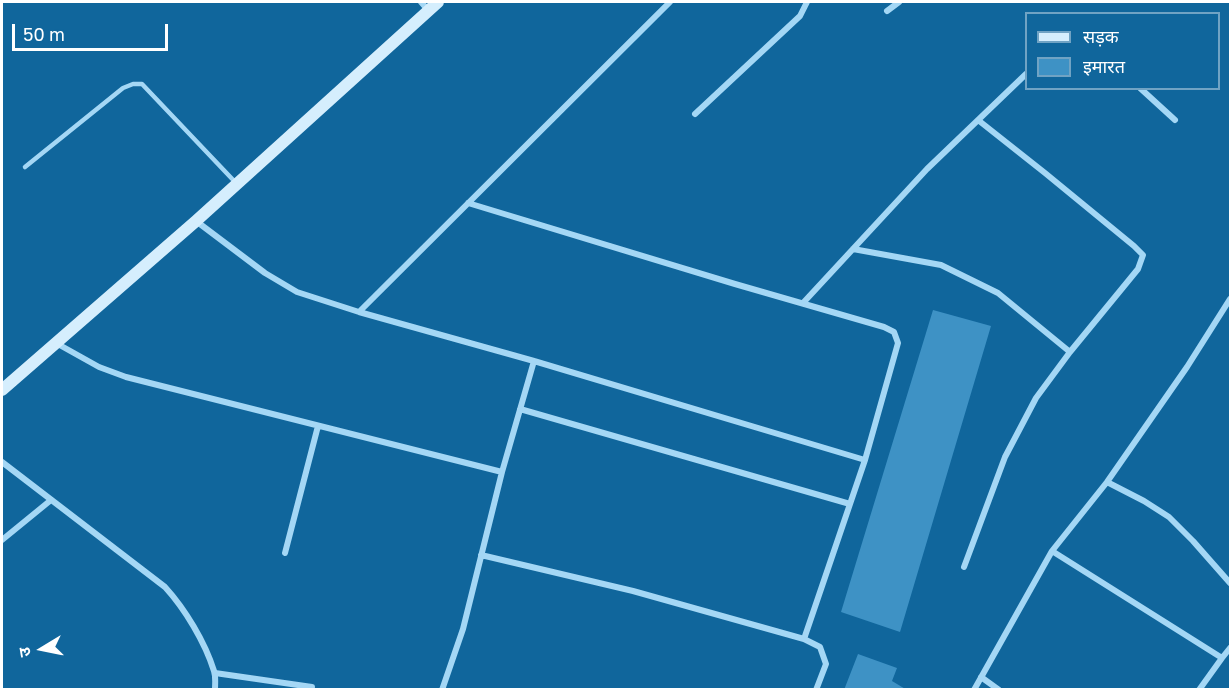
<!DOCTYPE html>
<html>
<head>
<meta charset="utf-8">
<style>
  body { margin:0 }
  #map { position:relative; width:1232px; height:691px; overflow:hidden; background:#10669c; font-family:"Golos Text","Noto Sans Devanagari",sans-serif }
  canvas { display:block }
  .frame { position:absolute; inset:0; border:3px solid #fff; pointer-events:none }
  .legend { position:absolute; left:1025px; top:12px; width:195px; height:78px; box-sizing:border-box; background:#10669c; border:2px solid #70a3c4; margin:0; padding:8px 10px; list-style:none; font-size:18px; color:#fff }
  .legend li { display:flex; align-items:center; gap:12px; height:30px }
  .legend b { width:30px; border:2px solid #70a3c4 }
  .north { position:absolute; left:12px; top:619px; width:60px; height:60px; -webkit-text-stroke:4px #10669c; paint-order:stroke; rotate:260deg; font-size:16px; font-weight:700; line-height:24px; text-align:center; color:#fff }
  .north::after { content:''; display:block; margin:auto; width:21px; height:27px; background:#fff; clip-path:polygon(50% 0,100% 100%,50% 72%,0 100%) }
  .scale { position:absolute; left:12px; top:24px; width:156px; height:27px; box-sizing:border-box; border:3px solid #fff; border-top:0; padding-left:8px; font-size:18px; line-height:21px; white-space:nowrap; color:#fff; -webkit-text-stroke:4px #10669c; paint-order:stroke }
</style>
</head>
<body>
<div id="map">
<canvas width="1232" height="691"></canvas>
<div class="frame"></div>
<ul class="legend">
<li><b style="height:8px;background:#d5eefd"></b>सड़क</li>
<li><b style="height:16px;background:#3e92c5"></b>इमारत</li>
</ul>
<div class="north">उ</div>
<div class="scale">50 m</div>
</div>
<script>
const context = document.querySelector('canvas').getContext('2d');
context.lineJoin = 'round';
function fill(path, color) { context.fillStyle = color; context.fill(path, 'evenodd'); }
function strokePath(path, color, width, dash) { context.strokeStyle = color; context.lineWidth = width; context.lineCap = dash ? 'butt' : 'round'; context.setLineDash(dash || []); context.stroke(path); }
fill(new Path2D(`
  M933,310L991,326L900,632L841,612Z
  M858,654L897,668L892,681L907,690H844Z`), '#3e92c5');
strokePath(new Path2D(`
  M25,167L123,88L133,84H142L236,183`), '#a4d7f5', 4.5);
strokePath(new Path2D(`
  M421,2L428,10
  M887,11L899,2
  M1140,88L1175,120
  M695,114L800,16L807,2
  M196,221L265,273L297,292L359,312L534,361L865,460L898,343L894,332L884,327L735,284L468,203
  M853,249L941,265L998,293L1070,352L1138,269L1143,255L1134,246L1045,173L978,120
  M803,303L927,169L1026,74
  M359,312L670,2
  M56,343L99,367L126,377L502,472
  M520,409L850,504
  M2,462L165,587C185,609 205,642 214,671C216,677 215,683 215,690
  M1107,482L1144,501L1169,517L1193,541L1230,583
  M2,540L51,500
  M1052,551L1222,658L1199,690
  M285,553L318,426
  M481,555L633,591L804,639L865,460
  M964,567L1005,457L1036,398L1070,352
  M804,639L820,647L826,664L816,690
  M1222,658L1230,648
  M215,673L312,687
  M981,677L999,690
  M442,690L463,629L502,472L534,361
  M974,690L1052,551L1107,482L1187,367L1230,299`), '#a4d7f5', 6);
strokePath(new Path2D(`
  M2,390L196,221L438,2`), '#d5eefd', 12);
</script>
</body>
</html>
